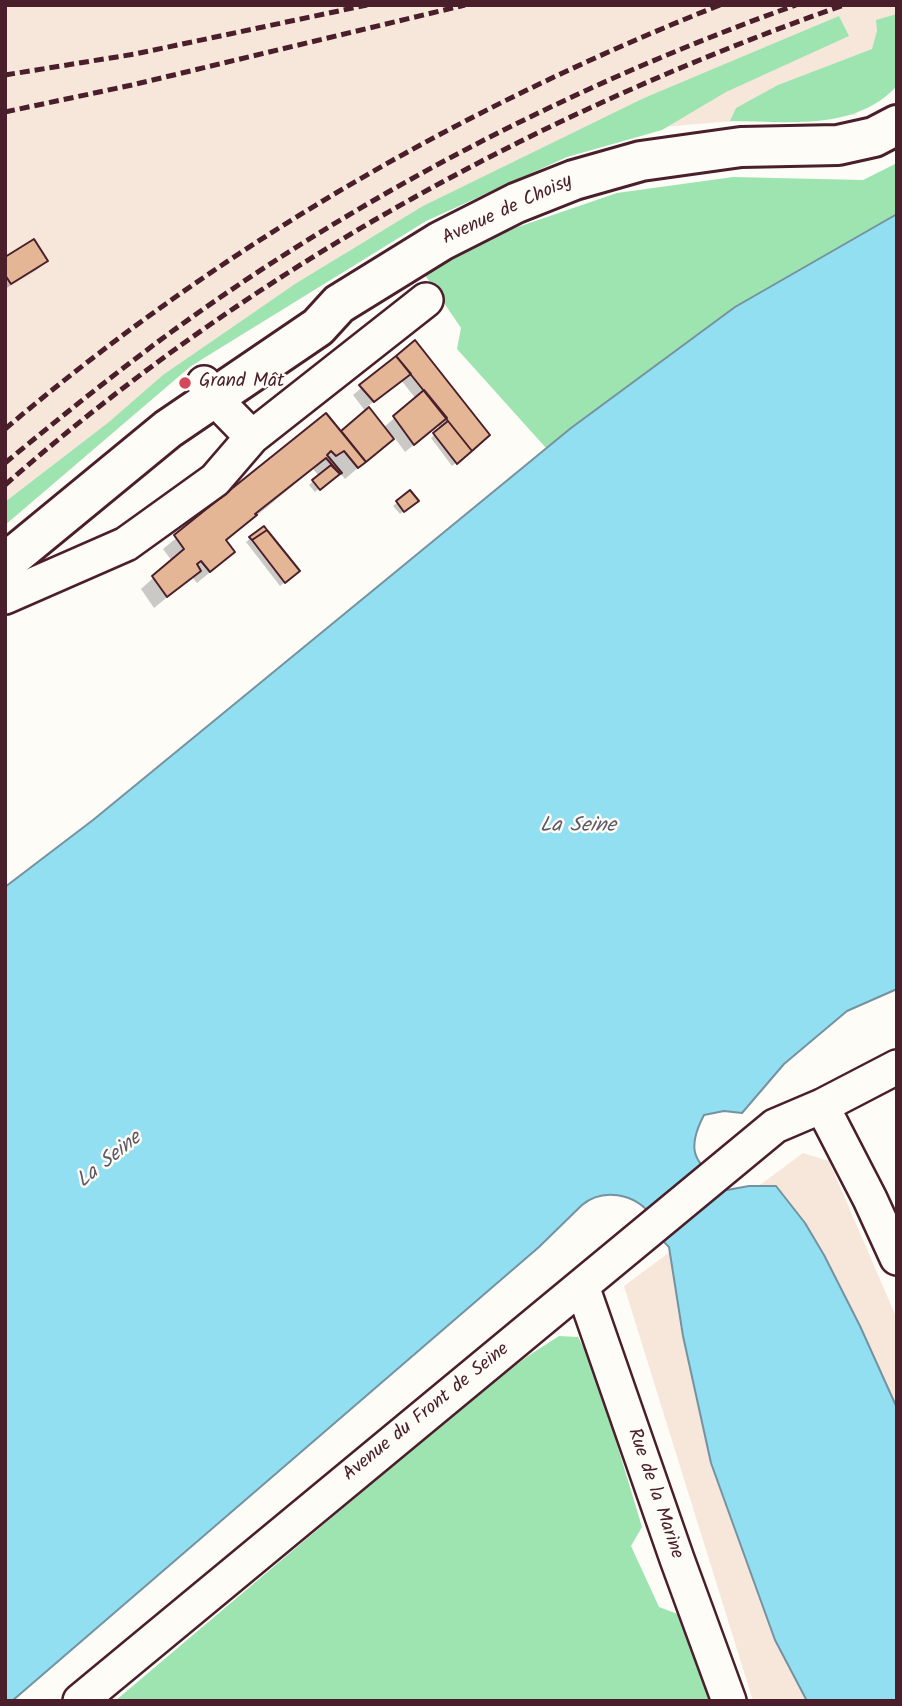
<!DOCTYPE html>
<html>
<head>
<meta charset="utf-8">
<style>
  body { margin:0 }
  #map { position:relative; width:902px; height:1706px; overflow:hidden; background:#fdfcf7; font-family:Kalam,sans-serif }
  canvas { display:block }
  .frame { position:absolute; inset:0; border:7px solid #4a1f2b; pointer-events:none }
</style>
</head>
<body>
<div id="map">
<canvas width="902" height="1706"></canvas>
<div class="frame"></div>
</div>
<script>
const context = document.querySelector('canvas').getContext('2d');
context.lineJoin = 'round';
function fill(path, color) { context.fillStyle = color; context.fill(path, 'evenodd'); }
function strokePath(path, color, width, dash) { context.strokeStyle = color; context.lineWidth = width; context.lineCap = dash ? 'butt' : 'round'; context.setLineDash(dash || []); context.stroke(path); }
function label(font, color, halo, rows, align = 'center') {
  context.font = font + ' Kalam,sans-serif'; context.lineWidth = 5; context.setLineDash([]); context.textBaseline = 'middle'; context.strokeStyle = halo; context.fillStyle = color; for (const [text, x, y, turn = 0] of rows) {
    context.save(); context.translate(x, y); context.rotate((+turn || 0) * Math.PI / 180); context.textAlign = isNaN(turn) ? turn : align; if (halo) context.strokeText(text, 0, 0); context.fillText(text, 0, 0); context.restore();
  }
}
fill(new Path2D(`
  M5,5H897V74L855,115L721,122L615,131L426,221L191,366L5,525Z
  M803,1153L829,1161L897,1319V1701H753L624,1286Z`), '#f6e7da');
fill(new Path2D(`
  M897,14V86C854,132 787,121 730,121L736,108L778,85L872,49L877,31L876,20Z
  M839,16L849,36L726,92L662,130L567,157L426,221L191,366L5,525V502L109,422L163,375L295,284L423,206L644,98Z
  M897,163V214L735,307L546,448L457,349L461,328L425,275L445,252L617,193L733,177L863,180Z
  M559,1336L578,1337L594,1368L642,1527L631,1546L659,1607L683,1616L713,1701H115L480,1392L528,1356Z`), '#9ee4b1');
const water = new Path2D(`
  M897,214V989L847,1011L784,1064L742,1113L724,1111L704,1115C683,1155 698,1163 727,1190L749,1186H776L805,1223L824,1255L860,1326L897,1408V1701H807L775,1640L711,1463L683,1336L669,1247C656,1236 659,1226 650,1214C634,1193 602,1188 582,1205L539,1247L12,1701H5V887L93,820L571,428L735,307Z`);
fill(water, '#91dff0');
strokePath(water, '#7592a1', 2);
fill(new Path2D(`
  M5,259L46,261L38,269L5,289Z
  M415,343L479,443L452,466L431,438L441,429L438,425L405,452L394,437L345,479L339,472L315,492L309,485L319,476L313,469L225,542L220,564L197,583L192,577L154,608L141,589L172,561L163,549L326,415L341,434L366,412L353,395ZM401,380L416,399L383,428L367,407Z
  M410,493L413,504L400,514L393,506Z
  M263,528L294,575L280,586L246,542Z`), '#0003');
const building = new Path2D(`
  M34,239L48,261L11,284L5,275V257Z
  M415,340L490,435L472,451L396,356Z
  M396,356L411,374L374,402L359,385Z
  M424,390L447,418L414,445L393,416Z
  M369,407L394,439L366,462L341,431Z
  M326,413L366,462L358,468L344,451L336,456L331,451L327,455L342,473L340,474L326,458L255,514L257,515L226,540L235,552L210,572L201,561L197,564L201,571L167,597L152,576L184,549L174,535Z
  M448,421L472,451L457,464L433,433Z
  M331,465L340,474L320,490L312,480Z
  M410,490L419,501L404,512L396,501Z
  M264,526L267,530L252,540L249,537Z
  M267,530L300,571L285,583L252,540Z`);
fill(building, '#e4b695');
strokePath(building, '#4a1f2b', 2);
const minor = new Path2D(`
  M204,383L214,398L252,437
  M5,597L126,544L215,480L252,437L426,300
  M822,1106L870,1199L897,1258
  M582,1286L677,1559L729,1701
  M80,1701L775,1126L822,1106L897,1067`);
const major = new Path2D(`
  M5,563L168,429L318,327L339,304L441,241L516,203L574,180L641,161L741,147L838,145L874,137L897,125`);
strokePath(minor, '#4a1f2b', 38);
strokePath(major, '#4a1f2b', 44);
strokePath(minor, '#fdfcf7', 33);
strokePath(major, '#fdfcf7', 38);
strokePath(new Path2D(`
  M5,75L135,54L367,5
  M5,112L132,85L465,5
  M5,429C218,248 460,108 720,5
  M5,463C57,420 109,378 163,338C355,197 572,85 796,5
  M5,485C249,270 539,112 844,5`), '#4a1f2b', 5, [10, 5]);
for (const [x, y, r, color] of [
  [185,383,7,"#d1495b"]
]) { const dot = new Path2D(); dot.arc(x, y, r, 0, 2 * Math.PI); context.fillStyle = color; context.fill(dot); strokePath(dot, '#fdfcf7', 2.5); }
label('19px', '#4a1f2b', '#fdfcf7', [
  ["Avenue de Choisy",508,211,-25],
  ["Avenue du Front de Seine",427,1413,-39],
  ["Rue de la Marine",654,1494,71]
]);
label('19px', '#4a1f2b', '#fdfcf7', [
  ["Grand Mât",199,383]
], 'left');
label('italic 21px', '#5f5966', '#fdfcf7', [
  ["La Seine",578,827],
  ["La Seine",110,1161,-39]
]);
</script>
</body>
</html>
